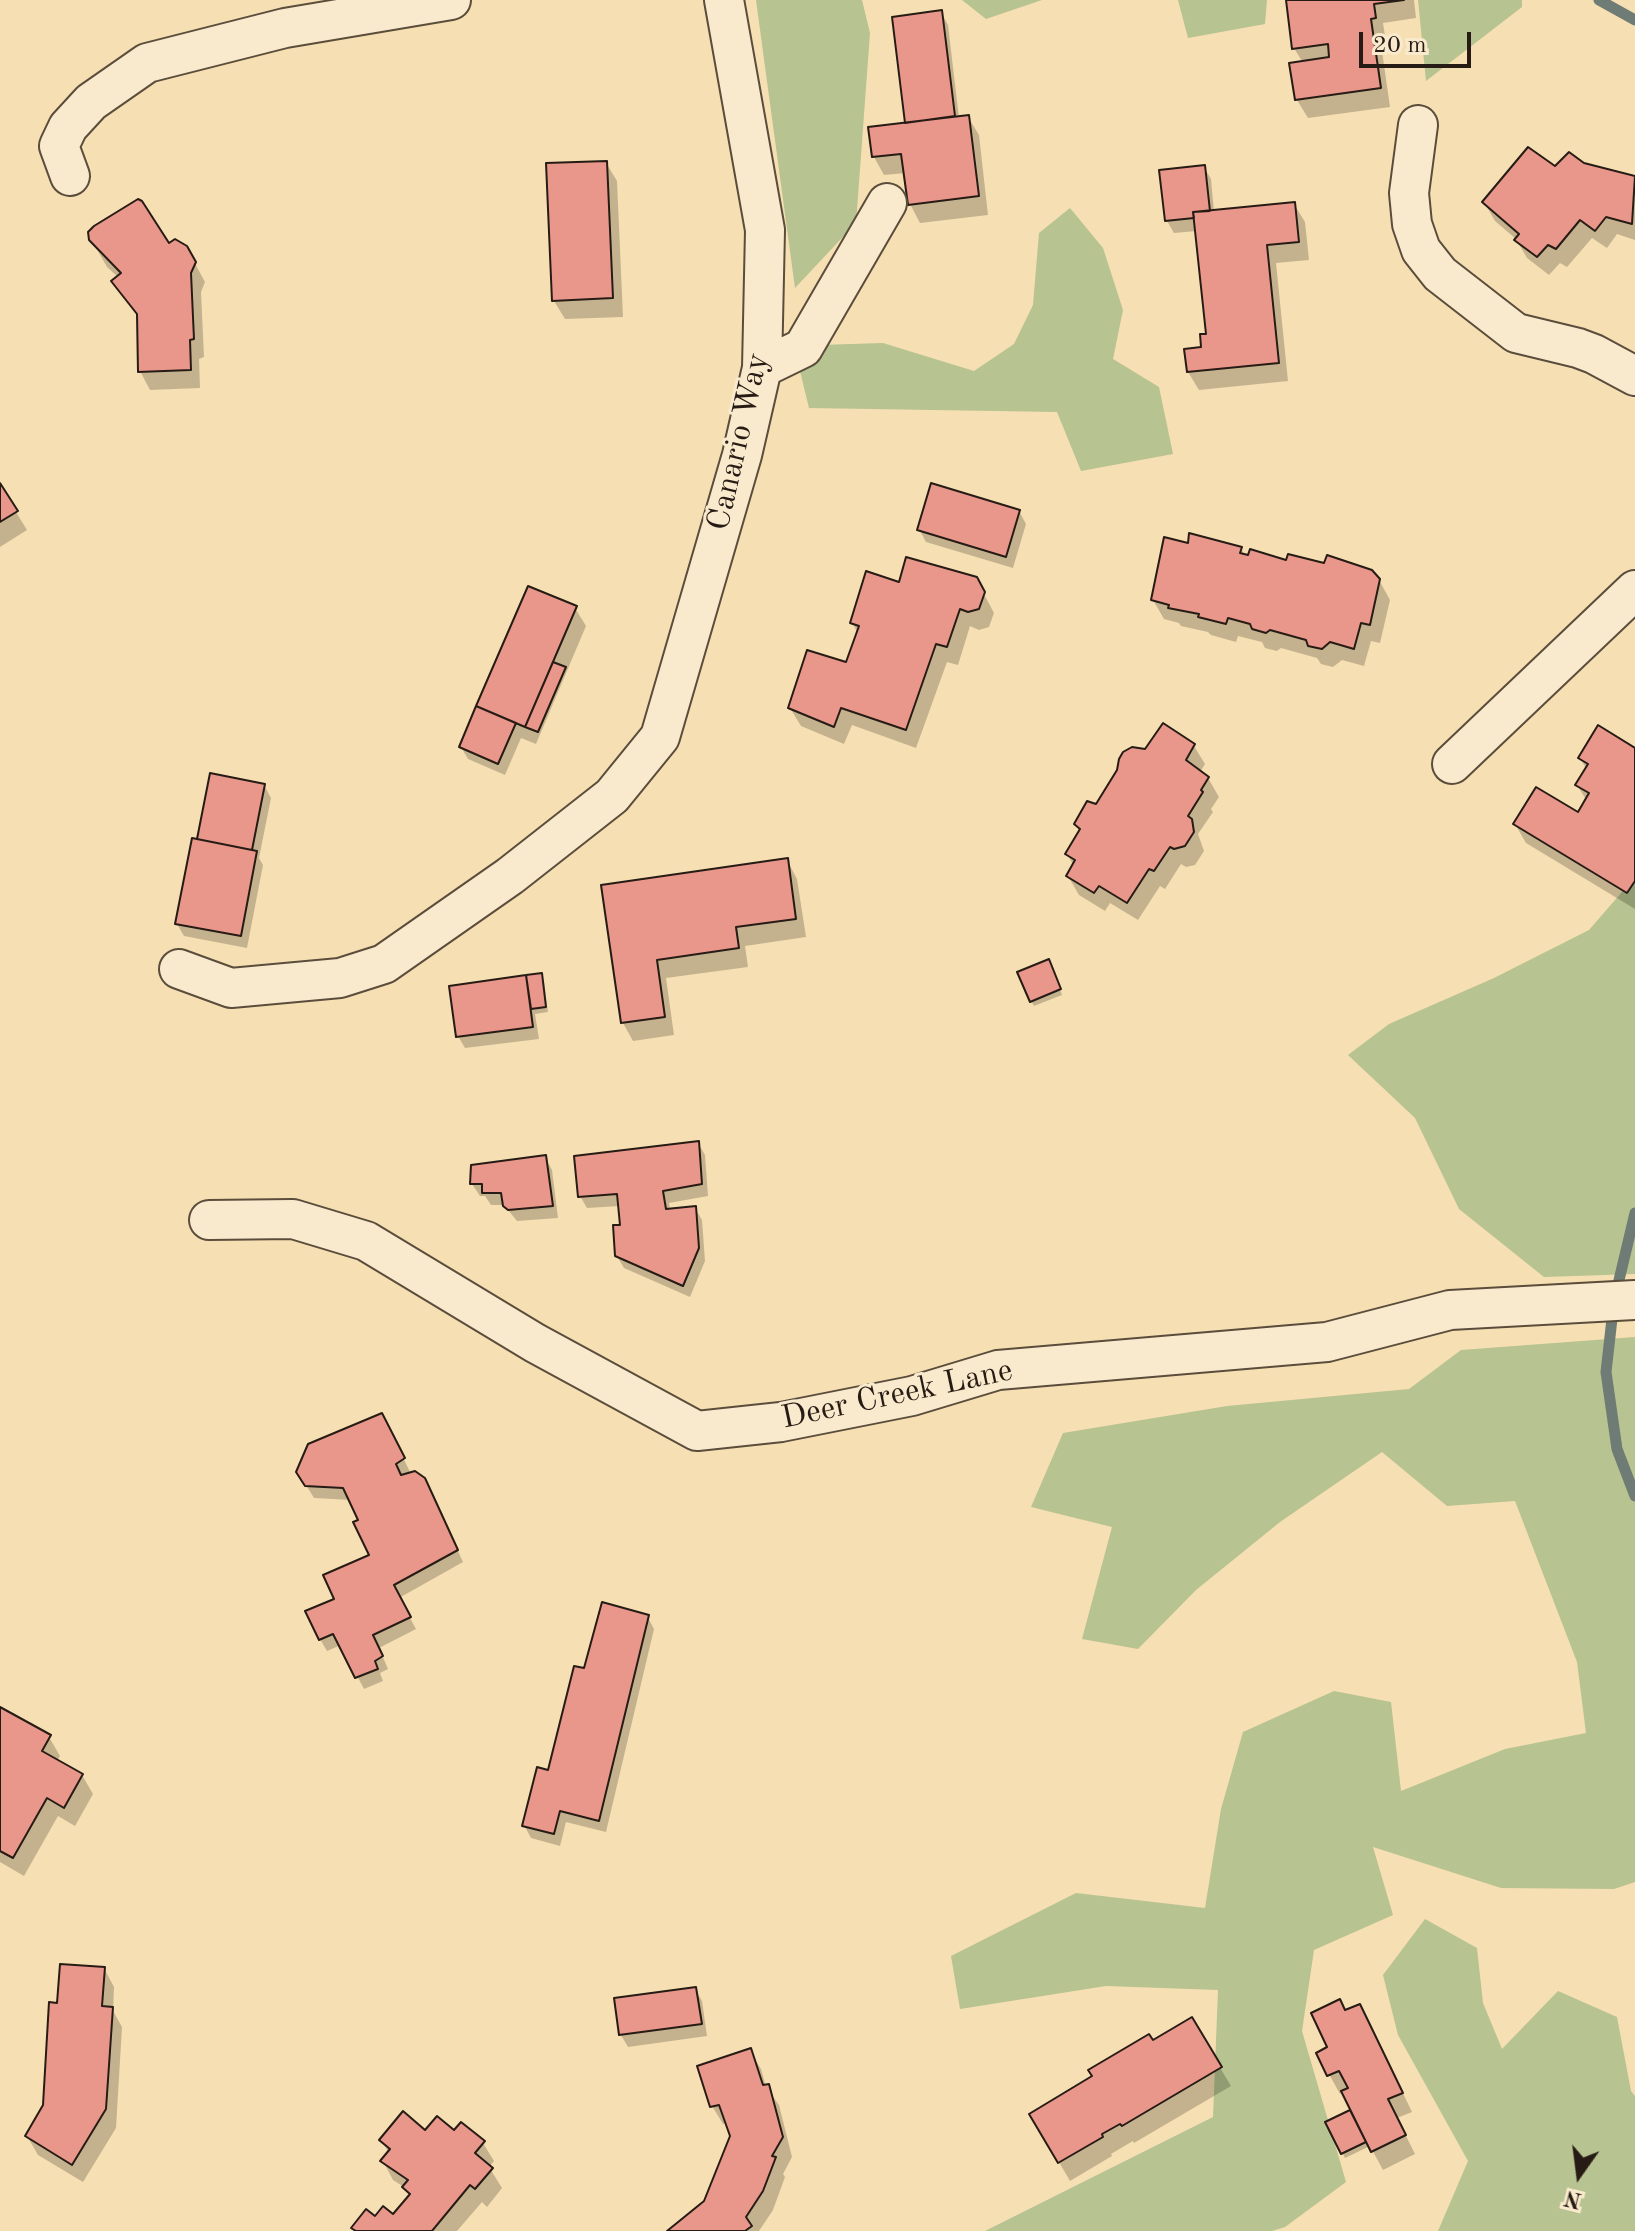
<!DOCTYPE html>
<html>
<head>
<meta charset="utf-8">
<style>
  body { margin:0 }
  #map { position:relative; width:1635px; height:2231px; overflow:hidden; background:#f6dfb2; font-family:"Old Standard TT",serif }
  canvas { display:block }
  .north { position:absolute; left:1539px; top:2135px; width:80px; height:80px; -webkit-text-stroke:6px #f9eacd; paint-order:stroke; rotate:194deg; font-size:22px; font-weight:700; line-height:32px; text-align:center; color:#271c15 }
  .north::after { content:''; display:block; margin:auto; width:28px; height:36px; background:#271c15; clip-path:polygon(50% 0,100% 100%,50% 72%,0 100%) }
  .scale { position:absolute; left:1359px; top:32px; width:112px; height:36px; box-sizing:border-box; border:4px solid #271c15; border-top:0; padding-left:10px; font-size:24px; line-height:28px; white-space:nowrap; color:#271c15; -webkit-text-stroke:6px #f9eacd; paint-order:stroke }
</style>
</head>
<body>
<div id="map">
<canvas width="1635" height="2231"></canvas>
<div class="north">N</div>
<div class="scale">20 m</div>
</div>
<script>
const context = document.querySelector('canvas').getContext('2d');
context.lineJoin = 'round';
function fill(path, color) { context.fillStyle = color; context.fill(path, 'evenodd'); }
function strokePath(path, color, width, dash) { context.strokeStyle = color; context.lineWidth = width; context.lineCap = dash ? 'butt' : 'round'; context.setLineDash(dash || []); context.stroke(path); }
function label(font, color, halo, rows, align = 'center') {
  context.font = font + ' "Old Standard TT",serif'; context.lineWidth = 6; context.setLineDash([]); context.textBaseline = 'middle'; context.strokeStyle = halo; context.fillStyle = color; for (const [text, x, y, turn = 0] of rows) {
    context.save(); context.translate(x, y); context.rotate((+turn || 0) * Math.PI / 180); context.textAlign = isNaN(turn) ? turn : align; if (halo) context.strokeText(text, 0, 0); context.fillText(text, 0, 0); context.restore();
  }
}
fill(new Path2D(`
  M756,0H862L870,33L856,223L795,288Z
  M962,0H1042L986,19Z
  M1178,0H1267L1265,24L1188,38Z
  M1418,0H1522V7L1426,81Z
  M1070,208L1103,248L1123,310L1113,359L1159,387L1173,454L1081,471L1057,412L809,408L799,367L820,345L883,343L974,371L1014,344L1033,305L1039,233Z
  M1635,877V1274L1544,1277L1459,1209L1415,1118L1348,1055L1389,1024L1494,978L1589,930Z
  M1635,1337V1882L1614,1889L1501,1888L1373,1847L1393,1915L1314,1950L1302,2031L1346,2182L1285,2227L1272,2231H985L1213,2117L1218,1990L1106,1986L960,2009L951,1956L1076,1893L1205,1908L1221,1809L1243,1732L1334,1691L1391,1702L1401,1791L1505,1749L1586,1733L1577,1662L1515,1501L1447,1506L1382,1452L1280,1522L1196,1590L1138,1649L1082,1639L1112,1527L1031,1507L1063,1433L1227,1406L1409,1389L1461,1350Z
  M1425,1919L1477,1948L1483,2003L1502,2049L1558,1991L1617,2017L1631,2091L1635,2096V2231H1438L1468,2161L1398,2035L1383,1975Z`), '#b7c390');
fill(new Path2D(`
  M1288,0H1414L1416,18L1383,23L1385,36L1380,37L1390,107L1308,118L1297,100L1303,63L1294,48Z
  M941,12L948,25L959,118L968,117L979,135L988,215L920,223L910,204L906,173L884,175L874,157L907,124Z
  M606,163L617,181L623,317L565,319L554,301Z
  M1583,164L1635,179V240L1617,234L1607,248L1592,238L1567,267L1560,263L1549,275L1527,258L1516,239L1495,221L1484,202L1555,169Z
  M1204,167L1211,179L1214,212L1294,204L1305,222L1309,260L1276,263L1288,381L1199,390L1188,372L1203,349L1208,336L1197,231L1174,233L1167,221L1161,172Z
  M91,239L186,247L205,282L201,292L204,357L199,359L200,388L150,390L140,371L139,318L114,281L118,277L107,267Z
  M0,486L27,530L0,547Z
  M1019,511L1026,524L1013,568L926,542L919,529Z
  M1189,545L1241,548L1245,556L1379,580L1390,600L1380,643L1371,641L1364,666L1342,660L1333,667L1321,664L1317,658L1281,648L1277,651L1265,648L1262,642L1238,636L1236,642L1211,635L1208,632L1181,626L1179,623L1164,619L1153,600Z
  M976,579L994,613L989,627L979,630L970,626L958,665L947,662L916,748L852,725L844,744L801,726L790,708L847,665L858,634L852,622L901,585Z
  M575,608L586,626L536,744L521,738L505,775L468,759L461,747Z
  M1194,746L1205,764L1200,772L1208,778L1219,797L1211,809L1213,812L1198,834L1204,851L1195,865L1186,867L1181,864L1165,889L1160,886L1138,920L1110,903L1105,911L1079,895L1068,876L1074,866L1067,854L1081,832L1076,824L1097,807L1146,751Z
  M1635,750V909L1526,843L1515,824L1579,815L1587,801L1577,785L1587,770L1580,758Z
  M264,785L271,798L259,858L263,865L247,948L184,936L177,924L198,841Z
  M787,860L797,879L806,937L745,946L748,967L666,978L674,1035L633,1041L623,1023L603,887Z
  M1051,967L1062,995L1034,1006L1031,1001Z
  M540,975L544,981L548,1012L535,1014L539,1039L465,1048L458,1036L525,977L528,984Z
  M698,1143L705,1155L708,1196L669,1203L670,1210L695,1208L702,1220L705,1261L690,1297L624,1268L617,1256L622,1227L620,1206L587,1208L580,1196Z
  M545,1157L552,1170L558,1218L517,1221L504,1205H491L485,1196H480L472,1184Z
  M388,1427L411,1474L431,1492L463,1562L399,1598L416,1629L379,1648L388,1669L380,1673L383,1681L364,1689L341,1645L327,1651L320,1639L336,1600L371,1555L351,1500L314,1498L298,1472Z
  M647,1616L654,1629L606,1832L566,1822L560,1846L531,1838L524,1825L549,1772Z
  M0,1709L49,1737L60,1756L57,1761L82,1775L93,1794L75,1826L58,1816L24,1876L0,1862Z
  M104,1968L114,1987L113,2011L122,2027L116,2128L83,2182L38,2155L27,2136L45,2106L59,2005Z
  M695,1989L702,2001L707,2036L628,2047L621,2035Z
  M1345,2013L1370,2025L1412,2112L1397,2118L1415,2154L1383,2170L1370,2146L1345,2158L1327,2123L1352,2111L1343,2092L1340,2094L1318,2054L1330,2048Z
  M1191,2019L1231,2086L1134,2143L1133,2141L1111,2154L1112,2156L1070,2181L1031,2114Z
  M750,2051L761,2069L766,2087L779,2105L792,2157L783,2174L785,2177L773,2210L759,2231H670L705,2202L732,2136L727,2123L723,2124L712,2106Z
  M426,2132H454L483,2143L494,2161L489,2167L502,2188L487,2207L482,2202L457,2231H356L354,2228L375,2219L393,2217L410,2197L404,2187L393,2180L383,2161L389,2154L382,2140Z`), '#0003');
strokePath(new Path2D(`
  M1599,0L1635,20
  M1635,1213L1614,1301L1606,1372L1617,1449L1635,1496`), '#6f7b75', 11);
const building = new Path2D(`
  M1286,0H1404L1374,4L1376,18L1371,19L1381,88L1295,100L1289,63L1329,57L1328,44L1292,49Z
  M942,10L955,116L905,123L892,17Z
  M969,115L979,196L908,205L901,154L872,157L868,127Z
  M1528,147L1555,166L1569,152L1584,163L1635,176L1632,224L1606,217L1595,231L1580,220L1556,249L1548,245L1537,257L1514,240L1519,234L1482,202Z
  M607,161L613,298L552,301L546,163Z
  M1205,165L1210,211L1193,212L1194,218L1165,221L1159,170Z
  M138,199L142,201L169,243L175,239L187,246L196,262L191,273L194,339L190,340L191,370L138,372L137,314L111,281L121,273L89,240L88,232L94,226Z
  M1295,202L1299,242L1267,245L1279,363L1187,372L1184,349L1201,347L1200,334H1206L1193,212Z
  M0,483L18,511L0,522Z
  M931,483L1020,510L1006,557L917,530Z
  M1189,533L1242,547L1240,553L1248,555L1250,549L1286,560L1288,554L1324,563L1327,555L1372,570L1380,579L1370,625L1361,623L1354,649L1330,642L1322,649L1308,646L1306,640L1270,630L1266,633L1252,629L1250,624L1228,618L1226,624L1198,617L1199,614L1168,608L1169,605L1151,600L1164,537L1188,543Z
  M906,557L977,577L985,592L979,609L968,612L960,609L947,647L936,644L906,730L841,708L834,727L788,708L807,650L846,662L859,626L850,623L866,571L899,582Z
  M528,586L577,606L525,727L476,706Z
  M553,662L566,667L538,732L525,727Z
  M476,706L516,723L498,764L459,747Z
  M1163,723L1195,744L1186,760L1209,777L1201,790L1203,792L1188,816L1192,819L1194,832L1185,846L1174,849L1170,847L1154,871L1149,869L1127,903L1099,886L1094,893L1066,876L1075,860L1065,854L1080,829L1074,824L1087,801L1096,804L1117,770L1119,759L1123,752L1132,747L1145,749Z
  M1598,725L1635,748V881L1627,893L1513,824L1536,787L1578,812L1589,793L1575,785L1588,764L1578,758Z
  M210,773L265,784L252,850L197,839Z
  M192,838L257,851L241,936L175,924Z
  M788,858L796,919L736,927L739,948L657,960L665,1017L621,1023L601,885Z
  M1049,959L1061,989L1030,1002L1017,972Z
  M542,973L546,1007L531,1009L526,975Z
  M526,975L533,1027L456,1037L449,986Z
  M699,1141L702,1184L663,1191L666,1209L696,1206L699,1248L683,1286L615,1256L613,1225H620L617,1194L578,1197L574,1156Z
  M546,1155L553,1206L508,1210L503,1206L501,1193H482V1184H470L471,1165Z
  M382,1413L405,1458L396,1464L401,1475L415,1471L425,1478L458,1550L394,1585L411,1617L373,1635L383,1656L375,1661L378,1669L355,1678L333,1634L319,1640L305,1611L334,1599L323,1575L369,1555L353,1522L358,1520L343,1488L305,1486L296,1472L308,1444Z
  M602,1602L649,1615L599,1821L560,1811L554,1834L522,1826L537,1767L548,1770L574,1666L584,1668Z
  M0,1707L51,1735L42,1751L83,1774L64,1808L47,1798L13,1858L0,1851Z
  M60,1964L105,1967L102,2006L113,2007L106,2109L72,2165L25,2136L43,2105L49,2002L57,2003Z
  M696,1987L702,2024L619,2035L614,1998Z
  M1340,1999L1345,2010L1360,2004L1403,2093L1388,2099L1406,2135L1371,2152L1341,2091L1348,2088L1339,2071L1327,2076L1316,2053L1327,2047L1311,2013Z
  M1192,2017L1222,2067L1122,2126L1120,2124L1102,2134L1103,2137L1058,2163L1029,2114L1092,2076L1088,2070L1149,2034L1153,2040Z
  M751,2048L763,2085L769,2084L783,2137L772,2156L776,2157L763,2191L746,2217L752,2226L745,2231H667L704,2201L730,2136L719,2105L710,2107L697,2066Z
  M1350,2110L1366,2142L1341,2154L1325,2122Z
  M403,2111L425,2130L437,2116L454,2130L461,2122L485,2141L475,2153L493,2168L475,2189L470,2185L432,2231H356L351,2228L366,2209L375,2216L383,2206L393,2214L410,2194L402,2187L408,2180L380,2161L390,2149L379,2140Z`);
fill(building, '#e9978a');
strokePath(building, '#271c15', 2);
const minor = new Path2D(`
  M1418,125L1409,193L1412,224L1421,250L1440,274L1516,333L1578,348L1594,354L1635,376
  M70,176L59,146L68,127L91,102L147,63L285,28L451,0
  M762,368L803,348L887,203
  M1452,764L1635,590
  M179,969L231,988L340,978L384,964L510,876L612,796L660,737L742,455L762,368L765,230L724,0
  M209,1220L293,1219L366,1241L535,1343L697,1431L781,1422L912,1396L998,1370L1327,1342L1450,1310L1635,1300`);
strokePath(minor, '#5b4d3c', 42);
strokePath(minor, '#f9eacd', 38);
label('32px', '#271c15', '#f9eacd', [
  ["Canario Way",739,442,-77],
  ["Deer Creek Lane",897,1395,-12]
]);
</script>
</body>
</html>
